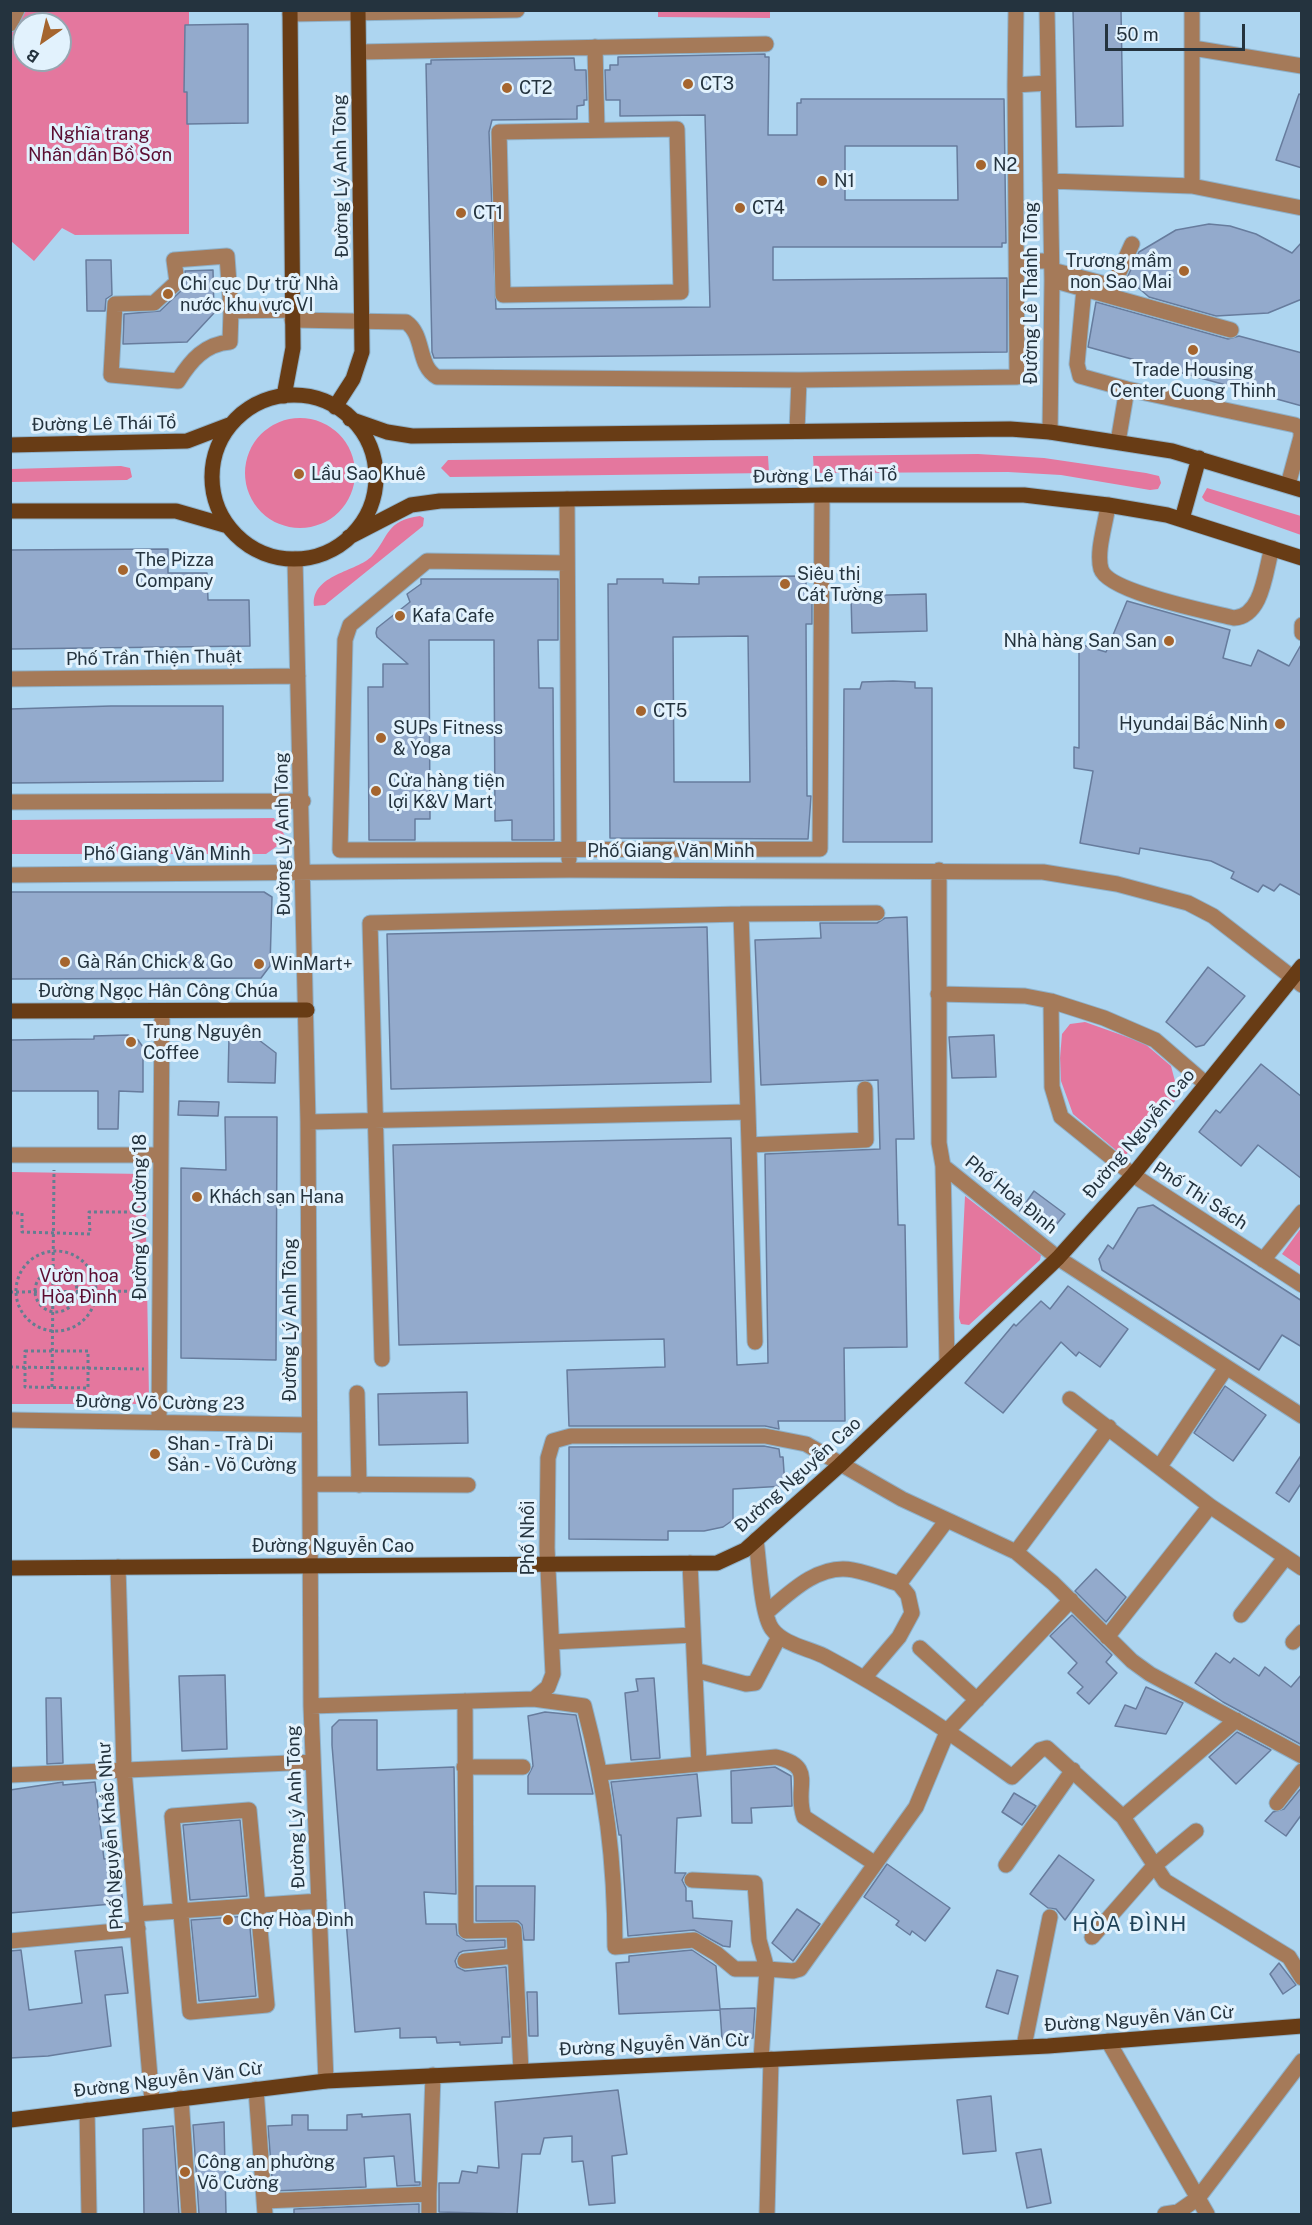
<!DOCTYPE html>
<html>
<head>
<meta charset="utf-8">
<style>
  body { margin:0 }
  #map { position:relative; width:1312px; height:2225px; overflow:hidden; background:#add5f0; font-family:"Public Sans",sans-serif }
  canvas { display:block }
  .frame { position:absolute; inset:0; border:12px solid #24333e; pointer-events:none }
  .north { position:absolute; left:12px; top:12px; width:60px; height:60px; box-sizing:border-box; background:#e2f2fd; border:2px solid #96a6b1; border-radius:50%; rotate:214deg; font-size:16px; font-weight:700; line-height:24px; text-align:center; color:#24333e }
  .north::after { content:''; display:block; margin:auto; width:21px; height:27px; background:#a5652e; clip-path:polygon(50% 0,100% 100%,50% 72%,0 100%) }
  .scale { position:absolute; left:1105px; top:24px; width:140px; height:27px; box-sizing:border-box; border:3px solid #24333e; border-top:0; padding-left:8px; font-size:18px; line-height:21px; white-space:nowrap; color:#24333e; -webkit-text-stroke:4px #e2f2fd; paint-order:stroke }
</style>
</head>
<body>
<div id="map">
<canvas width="1312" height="2225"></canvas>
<div class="frame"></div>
<div class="north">B</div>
<div class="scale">50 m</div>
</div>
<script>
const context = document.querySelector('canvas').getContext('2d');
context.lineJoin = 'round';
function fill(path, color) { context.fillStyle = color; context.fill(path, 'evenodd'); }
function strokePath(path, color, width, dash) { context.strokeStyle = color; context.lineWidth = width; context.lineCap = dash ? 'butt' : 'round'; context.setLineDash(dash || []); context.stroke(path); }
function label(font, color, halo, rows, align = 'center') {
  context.font = font + ' "Public Sans",sans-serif'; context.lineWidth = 6; context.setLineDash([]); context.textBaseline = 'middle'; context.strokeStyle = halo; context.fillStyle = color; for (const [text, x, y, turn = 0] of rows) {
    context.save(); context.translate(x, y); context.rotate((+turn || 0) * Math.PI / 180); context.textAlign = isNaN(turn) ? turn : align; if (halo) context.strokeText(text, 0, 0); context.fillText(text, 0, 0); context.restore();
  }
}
fill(new Path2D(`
  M11,11H189V234L75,235L62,228L34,261L11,241ZM24,24H60V60H24Z
  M658,11H770V18L658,17Z
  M245 473a55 55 0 1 1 110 0a55 55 0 1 1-110 0Z
  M978,454L1044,458L1146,473L1159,476L1161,483L1158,489L1150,490L1061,475L1008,472L814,473L813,456Z
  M768,456L769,473L450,477L441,468L448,460Z
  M121,466L130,468L132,477L127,480L11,482V469Z
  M1207,488L1301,516V535L1205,501L1202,497Z
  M420,516L424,518L423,526L325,605L314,606C311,574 357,572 372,556C390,536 385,521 420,516Z
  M274,818L287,839L266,854H11V820Z
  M1085,1022L1144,1043L1171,1066L1176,1085L1175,1101L1124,1157L1073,1114L1061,1081L1060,1058L1062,1034L1070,1024Z
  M11,1172L145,1174L149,1398L143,1404H11Z
  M965,1196L1041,1255L1040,1260L969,1325L961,1324L959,1318Z
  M1301,1228V1267L1282,1254Z`), '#e4779e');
const building = new Path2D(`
  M1073,10H1121L1123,126L1076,127Z
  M248,24V123L187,124V92H184L185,25Z
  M765,54V57H769L768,135H797V103H801V99H1004L1006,243H1002V247H773V280L1007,278V352L434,358L432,352L426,64H431V60L574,58L575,70H586L587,100H584V105L577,106V119L492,120L489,132L496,309L710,307L705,115L620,116V100H606L605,70H610V65H618V57ZM845,146H957L958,200H845Z
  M1299,94L1302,95V168L1276,160Z
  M1209,224L1230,226L1256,234L1292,253L1302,242V299L1268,313L1216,316L1149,297L1127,278L1139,252L1176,230Z
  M86,260H111L112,295L106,299L105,311H87Z
  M213,270L214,313L187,342L123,344L124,314L160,311L186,286L185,271Z
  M1096,302L1228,339L1239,336L1302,353V406L1088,347Z
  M168,549V573H207L208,600H249L250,646L10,649V550Z
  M806,576V595H812V624H806L807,796H811L808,839L610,838L608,584H617V579H663V583L699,584V577ZM748,636L750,782H674L673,637Z
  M421,579H558V640H538L539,688H553L554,840H512V820L495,821L494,640H429L430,819H415V840H369L368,687H383V664H408L377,637L376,633L377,628L410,602L407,594L421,584Z
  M926,594L927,631L852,633L851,596Z
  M1127,601L1230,630L1223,658L1251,666L1258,650L1289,666L1302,643V896L1280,884L1274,891L1263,885L1258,892L1231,878L1234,872L1211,861L1140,848L1139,854L1080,843L1093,771L1074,768V747L1079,748V644L1106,652Z
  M893,681L915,682V688H932V842H843L844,689H860L862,682Z
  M111,706H223V781L10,783V709Z
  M10,892H264L272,897L270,966L261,978L10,979Z
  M907,917L914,1139H896L898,1225H905L907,1347L844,1348L845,1421H778L779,1429L765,1426H569L567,1370L665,1367L664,1339L399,1345L393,1145L731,1138L737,1365L768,1363L765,1154L880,1149L878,1080L761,1085L755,940L821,938L820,923H877L885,918Z
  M707,927L711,1082L391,1089L387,934Z
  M1208,967L1245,996L1204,1045L1196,1047L1166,1022Z
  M128,1035L138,1040L143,1047V1092L119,1091L118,1129H98V1091H10V1040L94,1039V1036Z
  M994,1035L996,1077L952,1078L949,1037Z
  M229,1036L255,1037L276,1053L275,1083L228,1082Z
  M1261,1064L1302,1097V1179L1258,1145L1241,1166L1199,1132L1216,1110L1220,1113Z
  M179,1101L219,1102L218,1116L178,1115Z
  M225,1117H277L276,1360L181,1358V1168L226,1170Z
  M1034,1191L1065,1214L1056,1225L1042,1227L1020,1211Z
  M1153,1205L1302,1301V1347L1282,1335L1259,1370L1102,1270L1099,1259L1108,1245L1113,1249L1138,1208Z
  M1068,1286L1128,1329L1100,1367L1079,1352L1076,1356L1061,1342L1003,1413L965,1383L1014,1324L1016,1326L1041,1301L1050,1309Z
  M1225,1386L1266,1415L1233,1461L1194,1433Z
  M467,1392L468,1443L379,1445L378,1394Z
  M764,1446L779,1449L780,1457H783L785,1486L733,1489V1520L723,1527L704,1531H668V1540L569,1539V1447Z
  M1302,1454V1482L1289,1502L1276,1493Z
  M1096,1569L1126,1597L1106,1622L1075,1591Z
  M1072,1615L1112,1655L1106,1662L1117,1673L1089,1704L1077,1693L1083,1687L1068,1673L1077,1663L1050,1636Z
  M1216,1653L1230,1663L1234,1658L1259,1676L1265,1667L1291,1687L1302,1674V1745L1223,1702L1195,1683Z
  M225,1675L227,1749L182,1751L179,1676Z
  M654,1678L660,1758L631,1760L625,1693L638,1691L636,1679Z
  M1146,1687L1183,1703L1166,1734L1115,1726L1125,1705L1136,1709Z
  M46,1698H61L63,1763L47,1764Z
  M545,1712L576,1715L593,1794H528V1776L533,1766L528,1716Z
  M339,1720H377V1770L454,1767L456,1894L424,1892L426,1924H456L457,1935L466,1941L505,1940V1947L463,1951L459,1953L455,1961L457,1967L465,1971L506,1967L510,2037H502V2043L460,2045V2042L437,2043L436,2037L400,2038V2028L355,2032L332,1745V1727Z
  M1237,1732L1271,1750L1236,1784L1209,1757Z
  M775,1767L791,1776L792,1806L751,1808L752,1823H732L731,1771Z
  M697,1774L701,1816L677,1818L675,1873H686L682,1880L686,1888V1901H692L693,1918L732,1921L730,1947L723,1946L694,1930L628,1936L621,1835H619L611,1782Z
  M63,1782V1785L95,1782L104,1859L117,1857L123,1903L10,1913V1790Z
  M1302,1787V1814L1286,1836L1265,1821L1273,1812L1284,1809Z
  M1014,1793L1036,1806L1022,1825L1002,1812Z
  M240,1820L247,1896L190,1900L183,1825Z
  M1059,1855L1094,1880L1065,1920L1056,1909L1048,1908L1030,1894Z
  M887,1864L950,1908L925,1941L912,1931L910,1935L896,1925L899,1921L864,1897Z
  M476,1886H535L534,1940H524L522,1925L518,1921H476Z
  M797,1909L820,1924L793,1961L772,1943Z
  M249,1916L256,1996L199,2001L191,1920Z
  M122,1947L128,1993L105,1995L111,2046L48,2056L10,2058V1951L21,1950L29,2010L82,2003L75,1951Z
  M692,1950L716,1966L720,2009L755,2008L753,2038L722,2039L720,2010L619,2014L616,1963L629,1962V1956Z
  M1279,1963L1296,1985L1283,1994L1270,1974Z
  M997,1970L1018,1976L1008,2014L986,2007Z
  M527,1992H537L538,2036H529Z
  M618,2090L627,2154L612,2156L615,2203L589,2205L583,2161L572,2162V2136L544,2138L540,2154H522L517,2214L439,2212V2183H459L462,2171L477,2173L478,2166L499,2168L495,2102Z
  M991,2096L996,2151L963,2154L957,2100Z
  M362,2114V2117L410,2114L415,2182H420V2185L397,2186L394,2156L364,2158L366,2187L273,2191L268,2126L292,2125V2115H308V2130H347V2115Z
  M224,2122L226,2214H199L193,2125Z
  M173,2126L179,2214H144L143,2129Z
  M1041,2149L1051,2203L1027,2208L1016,2153Z
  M419,2204V2214H294V2209Z`);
fill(building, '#93aacc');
strokePath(building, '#677c9d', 1.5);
const minor = new Path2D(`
  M1016,10L1015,85L1048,83
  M1047,10L1052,280L1050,432
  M290,14L517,10
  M10,24L17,10
  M595,47L597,130
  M1193,48L1302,66
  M359,52L766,44
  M677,129L681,292L503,295L499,132Z
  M1050,181L1192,186L1302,208
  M1192,186V10
  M1017,261H1051
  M1052,270L1113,286L1132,244
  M1052,280L1231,330
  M1084,289L1077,364L1080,376L1127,389
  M231,311L230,342C205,344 191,360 178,381L111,375L115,304L154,303L177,282L174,260L227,256L231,311L292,310
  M292,320L406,322C425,335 417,366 437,377L799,380L797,431
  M799,380L1017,377L1015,85
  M1118,442L1127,389L1295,425L1301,429V437L1288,485
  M567,499L569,859
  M1108,505C1106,523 1096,551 1101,569C1108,592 1210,612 1234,618C1263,616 1265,571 1272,548
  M295,559L308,1122L311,1706L326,2081
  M567,563L427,561L350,625L345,640L340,850L820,849L822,495
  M1302,625V633
  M10,679L298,676
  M10,802L303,801
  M939,870V1143L943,1166L1058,1258L1302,1416
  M10,875L569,870L1043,872L1117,884L1188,903L1213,916L1302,985
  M938,994L1025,996L1051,1001L1104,1018L1155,1040L1206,1084
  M1051,1001L1052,1087L1061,1117L1133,1175L1302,1285
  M748,1112L741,914L877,913
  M308,1122L748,1112L755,1342
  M749,1145L866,1140L865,1089
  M10,1155H160
  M943,1166L947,1362
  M1263,1260L1302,1212
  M382,1359L370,923L741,914
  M357,1393L359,1485
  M1070,1399L1210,1506L1302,1568
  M10,1420L309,1425
  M159,1422L162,1012
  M1160,1466L1226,1368
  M310,1484L468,1485
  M756,1540C759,1560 761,1614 772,1629C783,1644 807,1648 824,1656C890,1691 951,1733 1012,1777L1040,1750L1047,1748L1123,1817L1165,1881L1289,1957L1302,1978
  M1016,1552L1109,1427
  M690,1563L699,1764
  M118,1567L124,1770L152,2101
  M766,1613C789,1593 819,1563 853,1570C869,1573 884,1579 899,1584L947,1520
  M1241,1615L1285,1558
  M1107,1637L1210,1506
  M552,1642L693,1635
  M1293,1642L1302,1632
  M920,1648L977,1700
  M695,1670L746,1684L755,1683L779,1637
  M864,1678L899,1637L912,1613L908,1595L899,1584
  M534,1699L584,1706C606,1789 615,1861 615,1947L694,1940L717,1954L735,1969H767L759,1940L755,1883L692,1880
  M465,1701L466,1931L514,1930L521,2071
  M311,1706L534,1699L548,1687L553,1674L547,1548L548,1458L553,1441L571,1436H765L806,1444L902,1499L1016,1552L1053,1583L1132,1661L1150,1674L1302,1756
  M464,1767H523
  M601,1773L776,1757C818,1767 793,1787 804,1817L874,1863
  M10,1775L313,1762
  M1277,1803L1302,1771
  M249,1810L267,2005L190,2012L172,1816Z
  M1123,1817L1236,1720
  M1006,1865L1073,1770
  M136,1914L319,1901
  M1092,1937L1155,1865L1196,1831
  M10,1941L138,1929
  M465,1961L515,1956
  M1108,2041L1207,2214
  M1024,2046L1050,1917
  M761,2060L767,1969L793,1971L800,1969L916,1807L948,1730L1071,1600
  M256,2089L265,2214
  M181,2098L189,2214
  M87,2110L89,2214
  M429,2194L433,2075
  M264,2201L429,2194V2214
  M767,2214L771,2059
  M1165,2214L1178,2212L1198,2198L1302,2061`);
const major = new Path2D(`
  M212 477a82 82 0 1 1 164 0a82 82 0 1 1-164 0Z
  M284,396L293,348L290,10
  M335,407L353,379L362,352L358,10
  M350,419L387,432L412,436L1010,429L1050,432L1172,451L1302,490
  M10,445L187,441L229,425
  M10,511H176L228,526
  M1182,519L1199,458
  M349,537L411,505L440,501L822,495H1024L1108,505L1167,515L1302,558
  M10,1011L307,1010
  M10,1568L717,1563L745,1550L840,1465L1058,1258L1133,1175L1302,966
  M10,2120L326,2081L1048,2046L1302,2026`);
strokePath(minor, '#8fb1c9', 17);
strokePath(major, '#8fb1c9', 17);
strokePath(new Path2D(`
  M10,1213H22V1232L90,1234L89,1212H146
  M16 1291a40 40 0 1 1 80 0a40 40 0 1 1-80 0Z
  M35 1291a21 21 0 1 1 42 0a21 21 0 1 1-42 0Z
  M10,1292L144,1291
  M25,1351H88V1388L25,1387Z
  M10,1367L144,1369
  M52,1387L54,1170`), '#647e91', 3, [3, 3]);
strokePath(minor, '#a57a59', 15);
strokePath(major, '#683c15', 15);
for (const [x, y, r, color] of [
  [688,84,6,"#a5652e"],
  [507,88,6,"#a5652e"],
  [981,165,6,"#a5652e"],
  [822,181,6,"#a5652e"],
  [740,208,6,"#a5652e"],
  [461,213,6,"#a5652e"],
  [1184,271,6,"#a5652e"],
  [168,294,6,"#a5652e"],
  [1193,350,6,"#a5652e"],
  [299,474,6,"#a5652e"],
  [123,570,6,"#a5652e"],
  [785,584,6,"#a5652e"],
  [400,616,6,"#a5652e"],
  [1169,641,6,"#a5652e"],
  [641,711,6,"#a5652e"],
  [1280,724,6,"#a5652e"],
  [381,738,6,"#a5652e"],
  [376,791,6,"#a5652e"],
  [65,962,6,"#a5652e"],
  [259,964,6,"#a5652e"],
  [131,1042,6,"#a5652e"],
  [197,1197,6,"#a5652e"],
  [155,1454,6,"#a5652e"],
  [228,1920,6,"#a5652e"],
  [185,2172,6,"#a5652e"]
]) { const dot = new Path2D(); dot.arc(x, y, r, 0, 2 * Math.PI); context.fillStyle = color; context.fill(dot); strokePath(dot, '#e2f2fd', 2); }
label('18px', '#24333e', '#e2f2fd', [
  ["CT3",700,84],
  ["CT2",519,88],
  ["N2",993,165],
  ["N1",834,181],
  ["CT4",752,208],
  ["CT1",473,213],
  ["Trương mầm",1172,261,"right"],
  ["non Sao Mai",1172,282,"right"],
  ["Chi cục Dự trữ Nhà",180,284],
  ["nước khu vực VI",180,305],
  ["Trade Housing",1193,370,"center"],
  ["Center Cuong Thinh",1193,391,"center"],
  ["Lầu Sao Khuê",311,474],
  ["The Pizza",135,560],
  ["Company",135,581],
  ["Siêu thị",797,574],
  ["Cát Tường",797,595],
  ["Kafa Cafe",412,616],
  ["Nhà hàng San San",1157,641,"right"],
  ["CT5",653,711],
  ["Hyundai Bắc Ninh",1268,724,"right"],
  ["SUPs Fitness",393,728],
  ["& Yoga",393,749],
  ["Cửa hàng tiện",388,781],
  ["lợi K&V Mart",388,802],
  ["Gà Rán Chick & Go",77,962],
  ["WinMart+",271,964],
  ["Trung Nguyên",143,1032],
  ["Coffee",143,1053],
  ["Khách sạn Hana",209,1197],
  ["Shan - Trà Di",167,1444],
  ["Sản - Võ Cường",167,1465],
  ["Chợ Hòa Đình",240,1920],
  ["Công an phường",197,2162],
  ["Võ Cường",197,2183]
], 'left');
label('18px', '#5b0d31', '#e2f2fd', [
  ["Nghĩa trang",100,134],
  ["Nhân dân Bồ Sơn",100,155],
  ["Vườn hoa",79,1276],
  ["Hòa Đình",79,1297]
]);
label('18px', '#24333e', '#e2f2fd', [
  ["Đường Lý Anh Tông",341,176,-91],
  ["Đường Lê Thánh Tông",1031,293,-90],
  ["Đường Lê Thái Tổ",104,424,-1],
  ["Đường Lê Thái Tổ",825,476,-1],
  ["Phố Trần Thiện Thuật",154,658,-1],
  ["Đường Lý Anh Tông",283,834,-91],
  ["Phố Giang Văn Minh",671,851],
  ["Phố Giang Văn Minh",167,854],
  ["Đường Ngọc Hân Công Chúa",158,991],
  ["Đường Nguyễn Cao",1139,1134,-50],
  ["Phố Hoà Đình",1011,1195,39],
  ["Phố Thi Sách",1200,1196,33],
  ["Đường Võ Cường 18",140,1217,-90],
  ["Đường Lý Anh Tông",290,1320,-90],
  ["Đường Võ Cường 23",160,1403,1],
  ["Đường Nguyễn Cao",798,1475,-42],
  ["Phố Nhồi",528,1538,-90],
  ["Đường Nguyễn Cao",333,1546],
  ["Đường Lý Anh Tông",296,1807,-92],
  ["Phố Nguyễn Khắc Như",111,1836,-94],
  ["Đường Nguyễn Văn Cừ",1139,2019,-4],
  ["Đường Nguyễn Văn Cừ",654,2045,-3],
  ["Đường Nguyễn Văn Cừ",168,2080,-7]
]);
context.letterSpacing = '1.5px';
label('21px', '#1e4157', '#e2f2fd', [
  ["HÒA ĐÌNH",1130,1925]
]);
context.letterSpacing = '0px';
</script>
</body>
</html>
